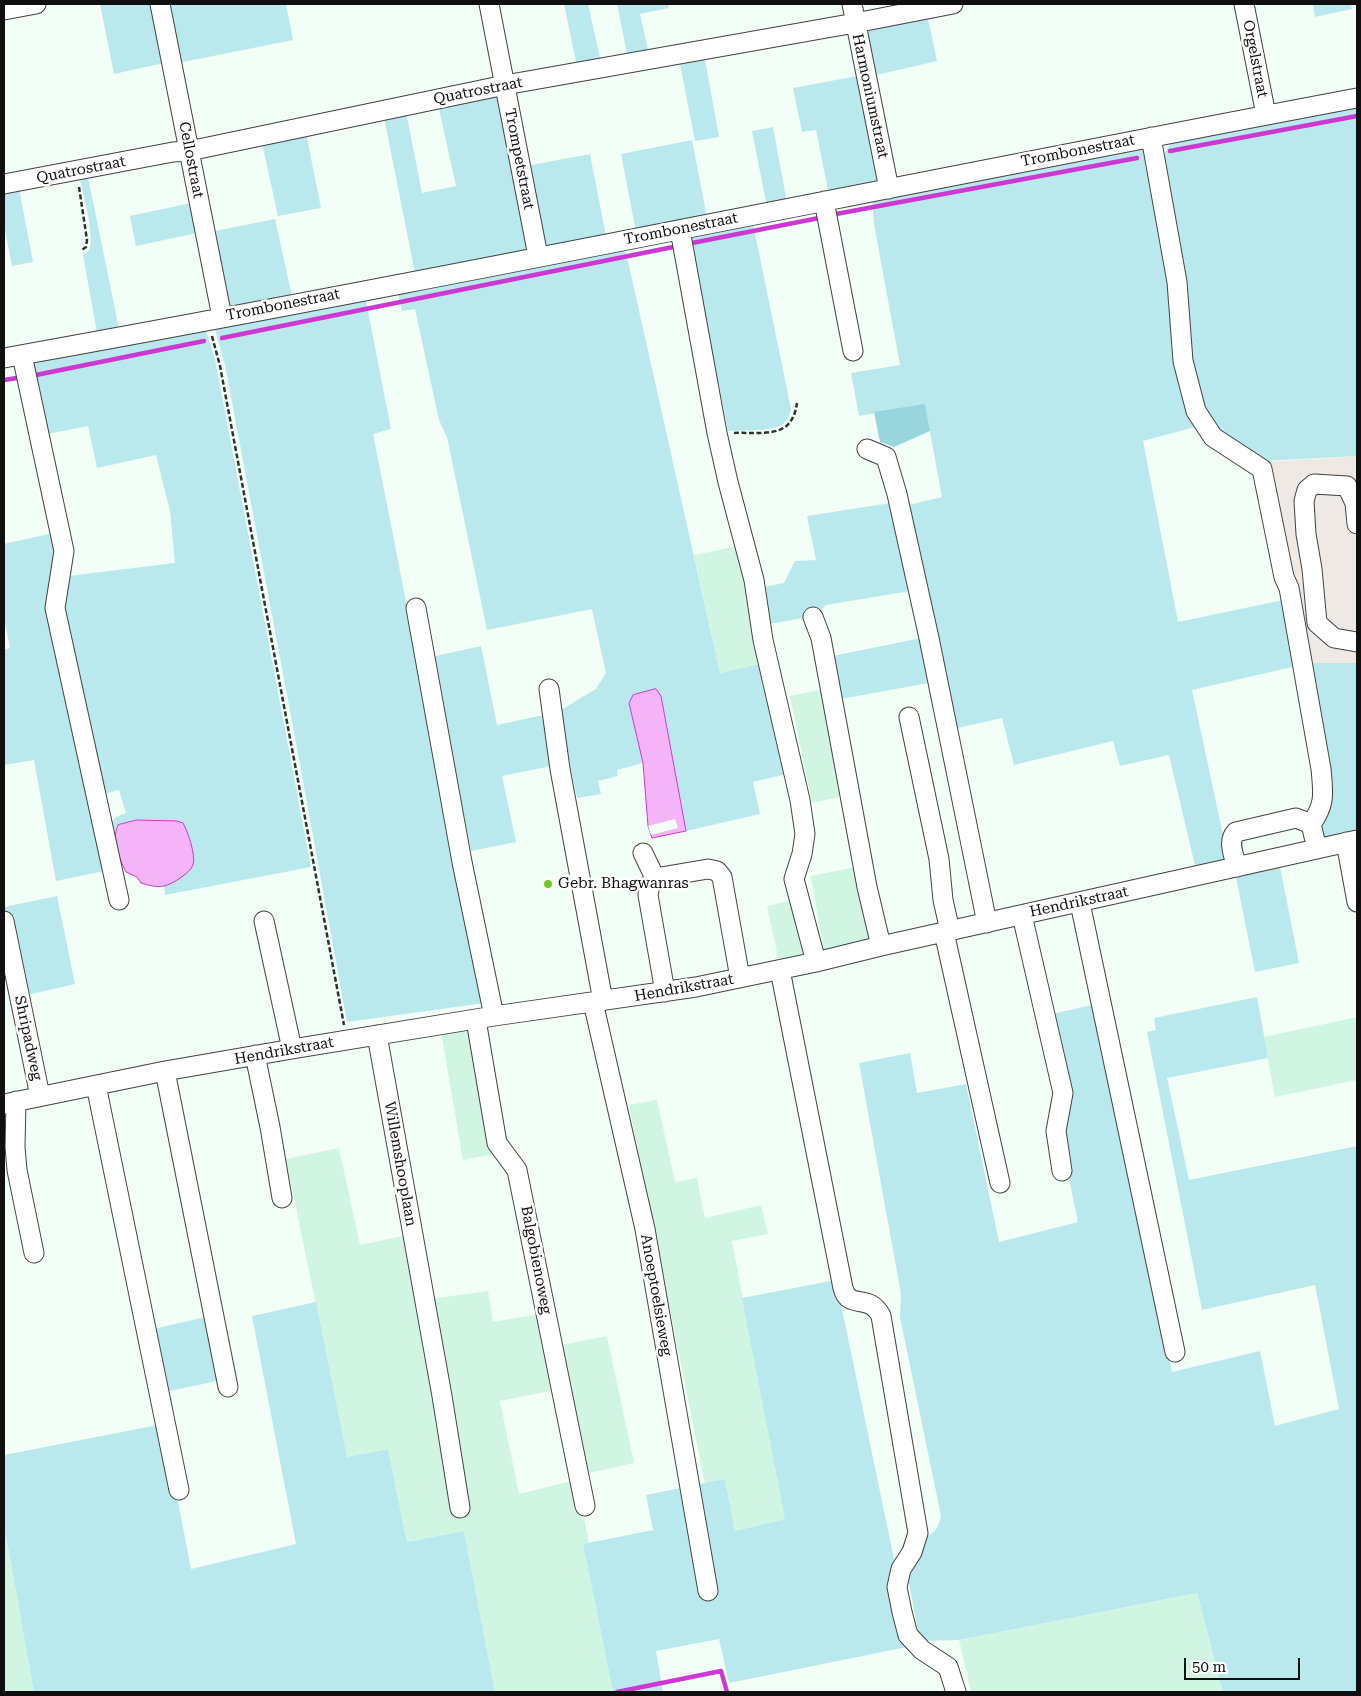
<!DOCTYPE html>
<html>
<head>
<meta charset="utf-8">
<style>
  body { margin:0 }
  #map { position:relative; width:1361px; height:1696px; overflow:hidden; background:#f2fff7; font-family:"Roboto Serif",serif }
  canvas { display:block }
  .frame { position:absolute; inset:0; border:5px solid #0f0f0f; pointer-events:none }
  .scale { position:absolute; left:1184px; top:1658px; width:116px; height:22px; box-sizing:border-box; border:2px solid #0f0f0f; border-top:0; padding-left:6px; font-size:15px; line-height:18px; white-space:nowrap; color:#0f0f0f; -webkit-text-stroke:4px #fff; paint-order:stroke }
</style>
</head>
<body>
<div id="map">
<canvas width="1361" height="1696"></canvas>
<div class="frame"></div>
<div class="scale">50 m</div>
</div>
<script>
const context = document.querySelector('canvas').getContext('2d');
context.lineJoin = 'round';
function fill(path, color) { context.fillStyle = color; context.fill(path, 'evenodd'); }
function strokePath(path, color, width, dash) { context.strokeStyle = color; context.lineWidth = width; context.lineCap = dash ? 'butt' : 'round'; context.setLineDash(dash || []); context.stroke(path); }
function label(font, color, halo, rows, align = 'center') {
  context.font = font + ' "Roboto Serif",serif'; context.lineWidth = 5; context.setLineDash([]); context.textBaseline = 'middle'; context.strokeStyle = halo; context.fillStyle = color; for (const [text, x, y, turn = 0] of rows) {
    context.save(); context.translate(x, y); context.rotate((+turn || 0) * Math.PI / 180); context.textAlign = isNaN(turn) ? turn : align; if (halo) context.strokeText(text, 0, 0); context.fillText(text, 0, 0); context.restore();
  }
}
fill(new Path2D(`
  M1357,456V663H1310L1263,462Z`), '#eee9e4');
fill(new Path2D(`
  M743,545L769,662L720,673L694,555Z
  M834,687L854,794L812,803L790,696Z
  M866,865L876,939L827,950L823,948L811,876Z
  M802,898L806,956L779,962L767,906Z
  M1357,1017V1080L1275,1097L1264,1037Z
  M479,1025L500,1153L463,1160L441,1032Z
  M657,1100L675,1182L697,1178L705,1218L761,1205L768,1234L732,1241L785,1519L735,1531L725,1479L705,1484L629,1105Z
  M339,1148L360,1245L412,1234L424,1300L488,1291L493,1322L546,1313L560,1389L500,1401L519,1494L576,1480L589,1543L583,1544L613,1692H495L464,1531L407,1542L388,1449L347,1457L286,1159Z
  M607,1336L634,1463L589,1473L561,1345Z
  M4,1525L34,1692H4Z
  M1197,1593L1223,1692H971L959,1640Z`), '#d0f6e3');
fill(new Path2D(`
  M100,4H153L164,63L114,74Z
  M166,4H286L293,40L178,63Z
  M564,4H588L601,63L577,67Z
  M617,4H668L669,8L640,14L649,55L628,59Z
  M1313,4H1351L1352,9L1315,17Z
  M927,14L937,61L872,76L865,29Z
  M705,60L719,137L695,141L680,64Z
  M857,76L878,173L877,182L829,195L816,130L802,132L793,88Z
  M497,92L530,250L415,273L384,117L406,112L422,193L456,186L438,104Z
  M1357,105V456L1263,461L1224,433L1200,405L1190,375L1163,157L1170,144L1180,137Z
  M773,127L787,203L767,207L752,131Z
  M306,133L321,208L278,216L262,143Z
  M692,140L707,218L636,232L621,154Z
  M1141,148L1152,163L1179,359L1195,427L1143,441L1178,622L1288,599L1301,665L1192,690L1229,863L1196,870L1169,755L1120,766L1113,741L1014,765L1002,718L953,729L905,506L942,497L925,405L859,416L851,373L900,365L874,224L872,199Z
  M590,154L606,236L548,245L544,242L526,166Z
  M88,177L119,329L97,333L83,255C85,254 88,252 89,250C95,236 83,194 80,179Z
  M19,189L33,262L12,266L4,224V192Z
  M191,203L197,233L136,246L130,216Z
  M275,219L292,296L231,306L227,303L210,232Z
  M753,224L791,409C790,413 789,417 787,420C779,433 742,430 728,431L719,384L707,363L691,236Z
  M625,248L720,673L769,662L799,771L753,782L760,814L686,831L661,696L629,703L643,763L617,770L618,776L598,781L601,794L577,798L559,711L596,689L606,673L592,609L487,630L447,437L439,420L415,309L402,311L397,289Z
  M365,296L391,429L373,434L485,1003L347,1022L294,732L225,365L214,326Z
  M205,327L215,359L311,867L165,895L164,886C198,868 196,867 187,831L147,821L137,820L118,825L115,831L112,822L116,817L126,813L119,790L100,795L61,607L69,576L175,563L170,511L156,455L97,468L88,426L42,435L29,364L35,360Z
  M897,502L916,590L826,605L815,616L769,624L764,587L784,583L795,561L816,560L807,516Z
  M53,533L58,563L49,606L109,870L56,881L34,760L4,765V650L10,648L4,617V544Z
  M926,637L934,682L841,699L833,656Z
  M481,646L497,725L548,714L556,765L502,776L516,842L471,851L431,657Z
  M1310,663H1357V833L1322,840L1318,824L1326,818L1330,804Z
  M1280,867L1299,963L1255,972L1236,877Z
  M57,896L75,984L23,996L4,907Z
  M1257,997L1268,1058L1167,1078L1189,1180L1357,1146V1692H1223L1197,1593L959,1640L920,1641L902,1547L909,1539C929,1536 936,1537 941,1516L900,1317L901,1294L859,1063L910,1053L917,1093L966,1084L999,1242L1078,1222L1059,1130L1048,1015L1096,1004L1172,1372L1260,1351L1275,1426L1339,1409L1315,1285L1202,1310L1147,1032L1156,1030L1154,1018Z
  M836,1280L912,1646L729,1683L719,1639L656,1651L663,1692H613L583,1544L653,1530L646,1495L725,1479L735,1531L785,1519L742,1298Z
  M316,1302L347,1457L388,1449L407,1542L464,1531L495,1692H34L4,1525V1455L163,1424L191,1569L296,1544L252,1316Z
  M210,1316L222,1380L165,1392L153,1329Z`), '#b9e9ec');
fill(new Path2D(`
  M925,404L930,431L894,447L880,442L874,412Z`), '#98d5dd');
const water = new Path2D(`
  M656,689L661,696L686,831L652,838L648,826L643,763L629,703L633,695Z
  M137,820L177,821L183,823C188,832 196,855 193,865C190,873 173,884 164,886C158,888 148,885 141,883L137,877L126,872C119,858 111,839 118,825Z`);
fill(water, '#f5b4f8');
strokePath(water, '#ce38d2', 1);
fill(new Path2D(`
  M675,819L678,828L651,835L648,826Z`), '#f2fff7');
strokePath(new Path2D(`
  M1170,151L1357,116
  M836,214L1137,158
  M687,244L819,218
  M222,338L678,246
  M36,375L204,341
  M4,380L17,378
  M617,1692L721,1671L727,1692`), '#ce38d2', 4.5);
const minor = new Path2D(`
  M160,4L222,317
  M489,4L538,256
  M852,4L889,189
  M1244,4L1266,115
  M4,10L36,4
  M1151,137L1177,282L1183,361L1196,411L1213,437L1262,469L1284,577L1289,588L1321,769C1323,792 1326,804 1311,824L1317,849
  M4,184L173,152L189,151L505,85L855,23L953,4
  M824,201L853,351
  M680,230L717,433L728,482L754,580L763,640L800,800L805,834L802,854L794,879L816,962
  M22,355L64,551L55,608L119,900
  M4,358C456,277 906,183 1357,98
  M867,449L886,457L897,494L929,638L987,923
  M1357,524L1355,503L1347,486L1314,484L1307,490L1304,501L1306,534L1312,569L1317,623L1334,638L1357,642
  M416,608L462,862L494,1016
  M813,617L821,638L867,887L881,946
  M549,689L560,769L603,1001
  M909,717L939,859L943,900L950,931
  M1346,842L1357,902
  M643,853L655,878
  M1237,867C1234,856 1227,841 1236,832L1296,818L1311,824
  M1080,903L1175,1352
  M1022,915L1063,1093L1056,1131L1062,1171
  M4,921L40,1096
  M264,921L292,1049
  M944,932L1000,1183
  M780,970L843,1288C849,1311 869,1292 881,1316L918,1533L912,1552L901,1569L897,1587L902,1612L908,1635L922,1650L948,1667L956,1692
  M665,992L648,895L650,884L655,878L708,869L717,871L722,877L740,978
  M593,1002L645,1229L708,1591
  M476,1020L497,1143L517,1170L585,1506
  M377,1035L442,1396L460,1508
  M255,1055L270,1127L282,1198
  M165,1071L228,1387
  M96,1085L179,1490
  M16,1101L15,1147L17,1170L34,1253
  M4,1104L165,1071L292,1049L494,1016L696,987L816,962L881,946L1357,840`);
strokePath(minor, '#424242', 21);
strokePath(new Path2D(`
  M79,187L87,240L86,247L82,250
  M212,336L220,366L344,1025
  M734,433C750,432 780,437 790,422C794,417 796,410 797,403`), '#313131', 2.5, [5, 2.5]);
strokePath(minor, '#fff', 19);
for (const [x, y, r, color] of [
  [548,884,5,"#70c621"]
]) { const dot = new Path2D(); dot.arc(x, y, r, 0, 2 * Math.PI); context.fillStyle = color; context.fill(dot); strokePath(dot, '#fff', 2); }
label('15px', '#0f0f0f', '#fff', [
  ["Orgelstraat",1255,59,79],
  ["Quatrostraat",478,91,-11],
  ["Harmoniumstraat",870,96,78],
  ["Trombonestraat",1078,151,-11],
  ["Trompetstraat",519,159,79],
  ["Cellostraat",191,160,79],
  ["Quatrostraat",81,170,-11],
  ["Trombonestraat",681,229,-11],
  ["Trombonestraat",283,305,-11],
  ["Hendrikstraat",1079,902,-12],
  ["Hendrikstraat",684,988,-10],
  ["Shripadweg",28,1038,78],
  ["Hendrikstraat",284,1051,-10],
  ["Willemshooplaan",400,1164,80],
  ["Balgobienoweg",536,1260,79],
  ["Anoeptoelsieweg",656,1295,80]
]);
label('15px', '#0f0f0f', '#fff', [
  ["Gebr. Bhagwanras",558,884]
], 'left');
</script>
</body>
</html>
